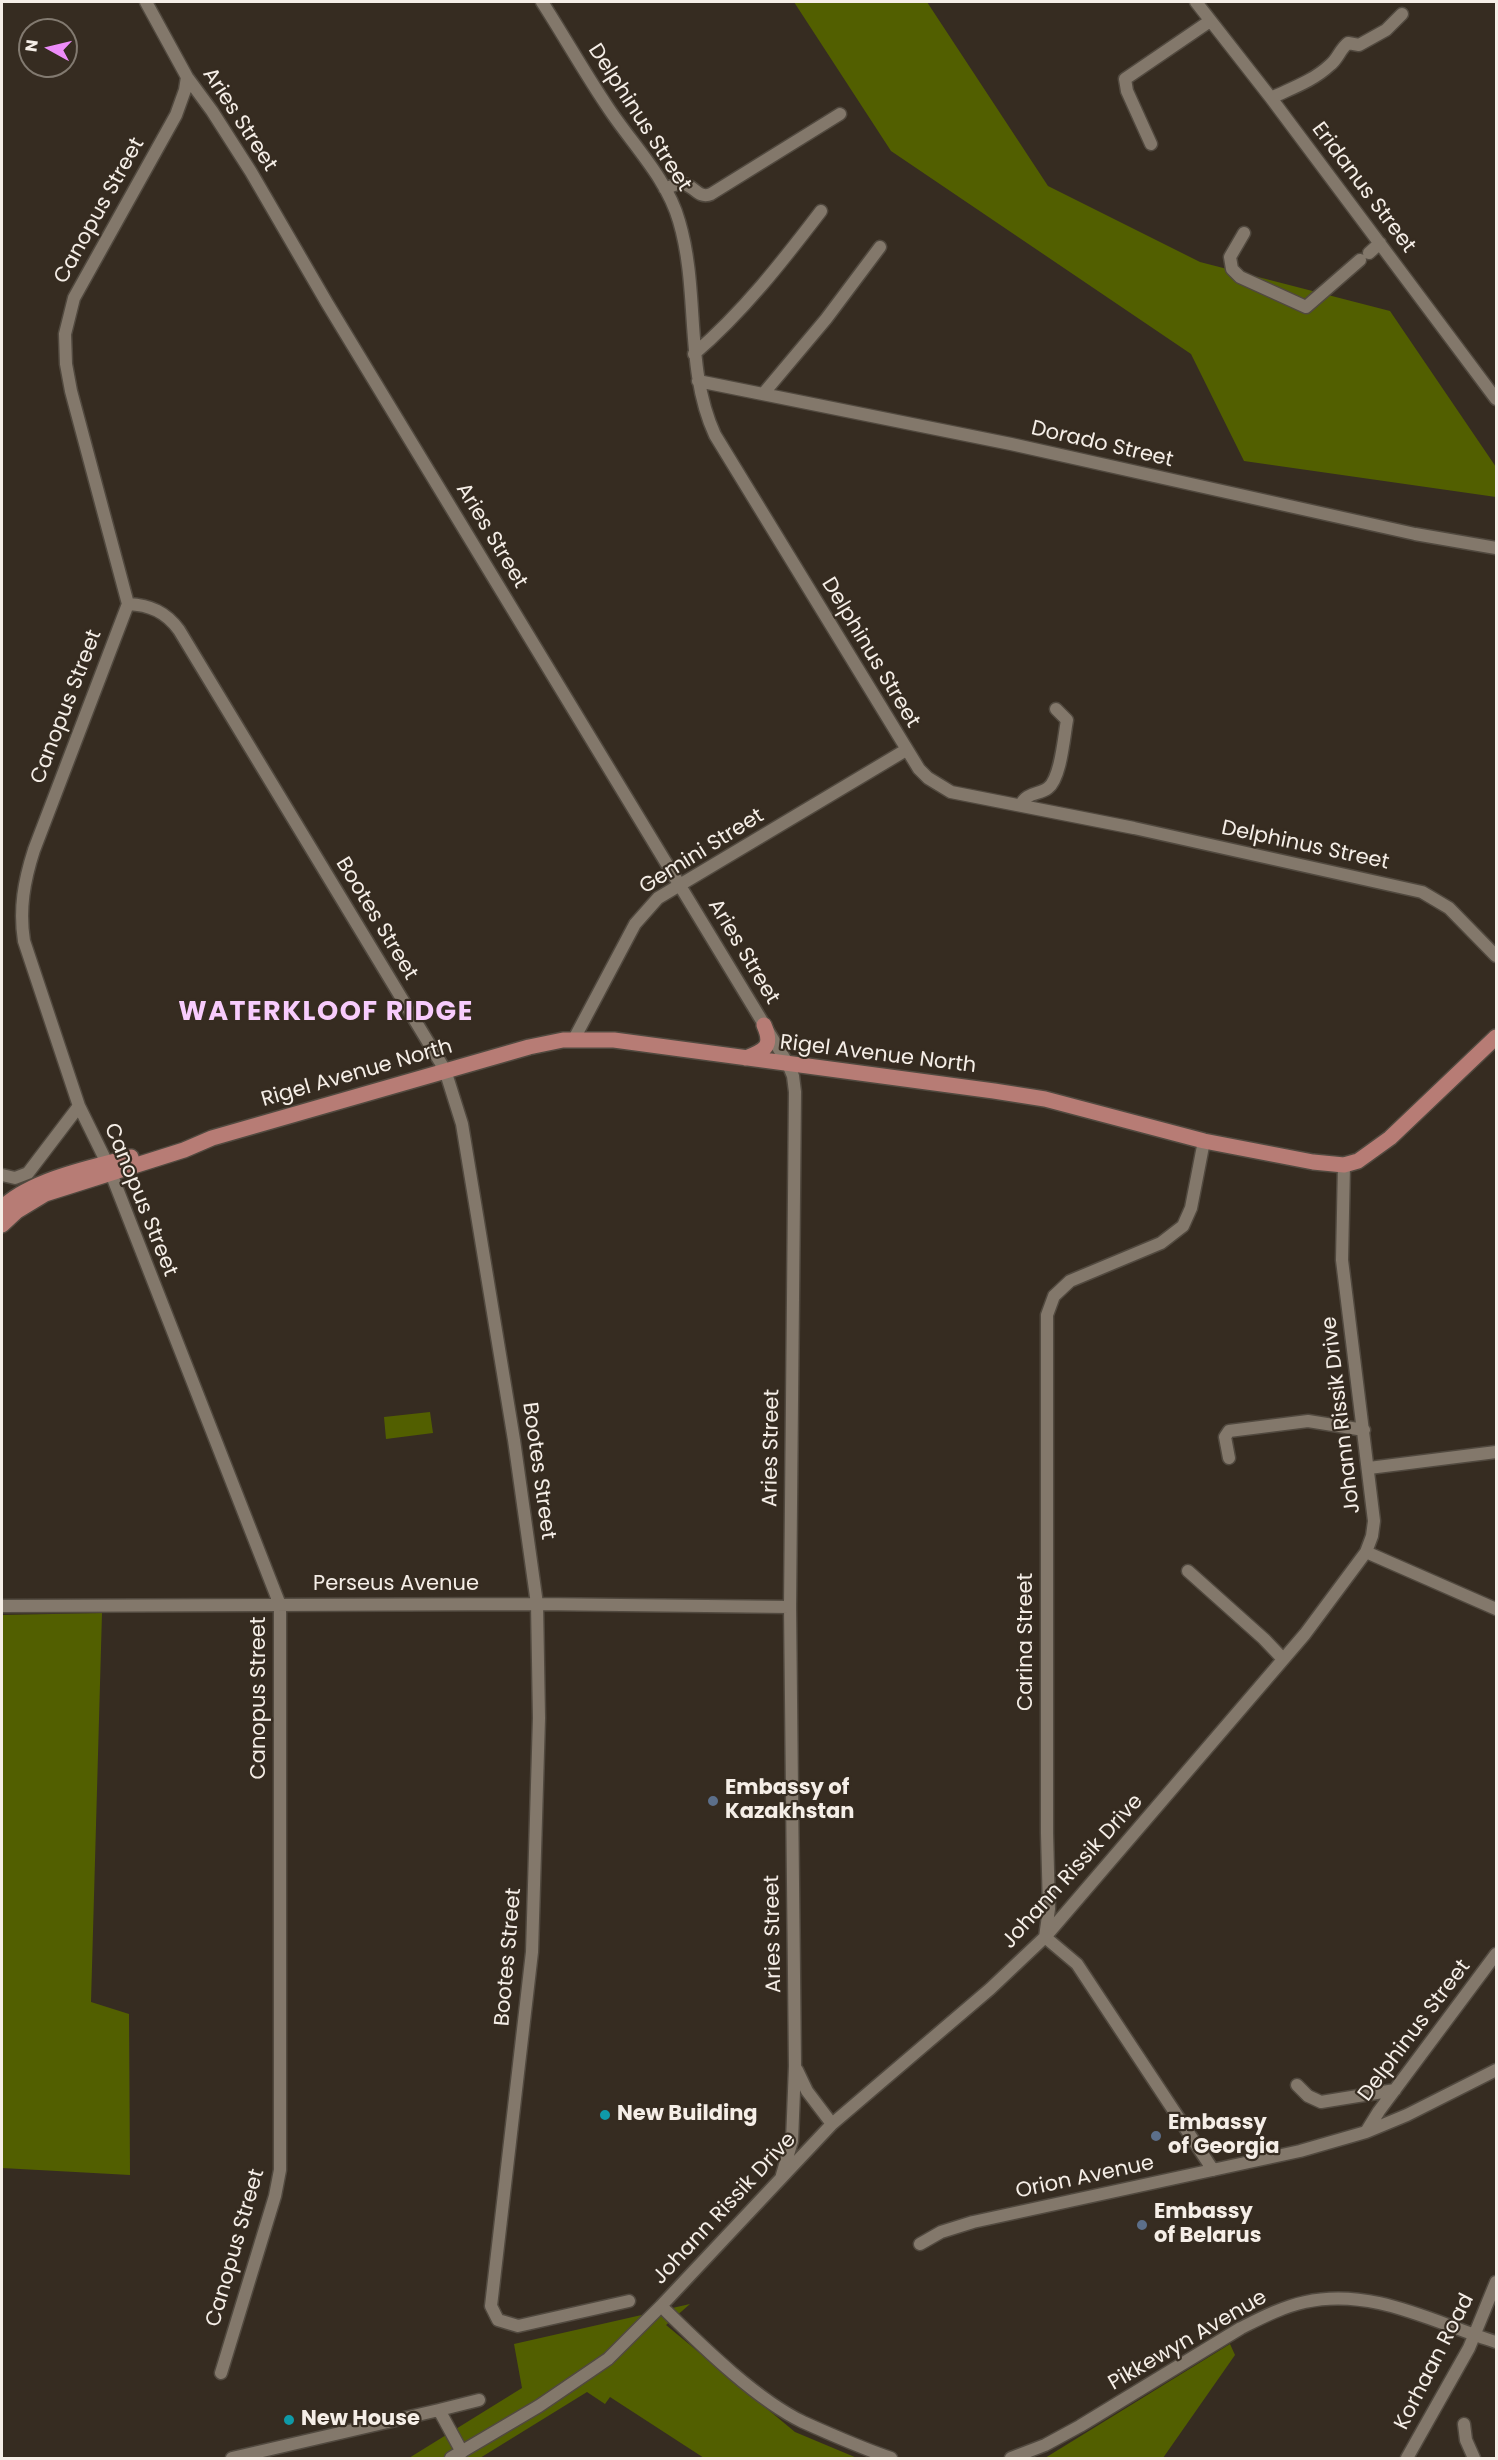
<!DOCTYPE html>
<html>
<head>
<meta charset="utf-8">
<style>
  body { margin:0 }
  #map { position:relative; width:1498px; height:2460px; overflow:hidden; background:#362c21; font-family:Poppins,sans-serif }
  canvas { display:block }
  .frame { position:absolute; inset:0; border:3px solid #f5eee7; pointer-events:none }
  .north { position:absolute; left:18px; top:18px; width:60px; height:60px; box-sizing:border-box; background:#362c21; border:2px solid #827a70; border-radius:50%; rotate:278deg; font-size:16px; font-weight:700; line-height:24px; text-align:center; color:#f5eee7 }
  .north::after { content:''; display:block; margin:auto; width:21px; height:27px; background:#ed8cf9; clip-path:polygon(50% 0,100% 100%,50% 72%,0 100%) }
</style>
</head>
<body>
<div id="map">
<canvas width="1498" height="2460"></canvas>
<div class="frame"></div>
<div class="north">N</div>
</div>
<script>
const context = document.querySelector('canvas').getContext('2d');
context.lineJoin = 'round';
function fill(path, color) { context.fillStyle = color; context.fill(path, 'evenodd'); }
function strokePath(path, color, width, dash) { context.strokeStyle = color; context.lineWidth = width; context.lineCap = dash ? 'butt' : 'round'; context.setLineDash(dash || []); context.stroke(path); }
function label(font, color, halo, rows, align = 'center') {
  context.font = font + ' Poppins,sans-serif'; context.lineWidth = 4.5; context.setLineDash([]); context.textBaseline = 'middle'; context.strokeStyle = halo; context.fillStyle = color; for (const [text, x, y, turn = 0] of rows) {
    context.save(); context.translate(x, y); context.rotate((+turn || 0) * Math.PI / 180); context.textAlign = isNaN(turn) ? turn : align; if (halo) context.strokeText(text, 0, 0); context.fillText(text, 0, 0); context.restore();
  }
}
fill(new Path2D(`
  M794,2H927L1048,186L1200,262L1390,311L1496,467V497L1244,461L1191,354L891,151Z
  M430,1412L433,1433L386,1439L384,1417Z
  M102,1613L91,2002L129,2014L130,2175L2,2168V1615Z
  M690,2304L666,2325L795,2432L857,2458H704L610,2397L605,2404L587,2392L480,2458H409L522,2388L514,2344Z
  M1230,2344L1235,2355L1163,2458H1045Z`), '#525f00');
const minor = new Path2D(`
  M146,2L187,77L212,111L251,172L327,303L788,1064L793,1076L795,1092L790,1607L795,2066L792,2141L782,2175
  M542,2C564,36 584,72 607,106C631,143 667,178 679,221C700,291 684,368 715,435L919,769L928,778L951,792L1134,828L1422,892L1449,908L1496,956
  M1196,2L1271,98L1496,399
  M187,77L185,90L176,115L74,298L65,334L66,364L71,391L128,604L34,850C24,881 19,909 24,941L79,1106L107,1163L280,1605V2170L275,2196L221,2373
  M1271,98C1292,88 1313,81 1330,65C1338,59 1340,49 1348,43L1359,45L1386,30L1402,14
  M1151,144L1127,91L1125,79L1210,21
  M665,189C669,187 675,184 680,184C693,182 697,200 711,194L840,114
  M1244,233L1230,257L1232,269L1240,277L1306,307L1360,260
  M1369,253L1380,243
  M694,354C743,312 782,262 821,211
  M698,381L1011,444L1415,534L1496,548
  M763,394L826,319L880,247
  M128,604C150,605 166,612 179,630L445,1070L462,1124L514,1440L537,1604L539,1718L532,1952L491,2306L498,2320L518,2326L629,2301
  M1021,805C1026,792 1039,795 1048,788C1061,778 1064,736 1067,720L1056,709
  M574,1039L635,924L658,898L906,750
  M1204,1141L1191,1208L1183,1226L1161,1243L1070,1281L1054,1296L1047,1315V1833L1049,1909L1045,1937L1077,1964L1213,2170
  M2,1175L15,1178L28,1173L79,1106
  M1229,1458L1225,1437L1229,1431L1308,1421L1364,1430
  M1369,1468L1496,1452
  M1366,1552L1496,1609
  M1188,1571L1264,1639L1283,1659
  M2,1606L537,1604L790,1607
  M797,2070L807,2091L832,2124
  M1297,2085L1308,2096L1321,2102L1395,2090
  M1366,2132L1379,2111L1496,1954
  M920,2244L941,2232L973,2222L1300,2151L1366,2132L1407,2115L1496,2070
  M661,2306C699,2343 755,2399 803,2422C832,2435 861,2448 891,2458
  M439,2410L479,2400
  M1464,2424L1466,2440L1474,2458
  M232,2458L439,2410L462,2452
  M451,2458L539,2406L608,2359L661,2306L832,2124L990,1989L1045,1937L1305,1634L1366,1552L1372,1536L1374,1521L1342,1260L1344,1165
  M1011,2458L1045,2445L1080,2426L1241,2328C1261,2318 1282,2307 1305,2302C1373,2287 1434,2323 1496,2342
  M1407,2458L1469,2348L1496,2282`);
const major = new Path2D(`
  M746,1058C766,1050 773,1046 764,1025
  M2,1208C30,1180 92,1167 131,1157
  M2,1225L17,1211L45,1194L184,1150L212,1138L529,1047L563,1040H614L994,1091L1045,1099L1204,1141L1313,1162L1344,1165L1358,1161L1390,1138L1496,1037`);
strokePath(minor, '#51493f', 15);
strokePath(major, '#51493f', 18);
strokePath(minor, '#83786b', 12);
strokePath(major, '#b77c75', 15);
for (const [x, y, r, color] of [
  [713,1801,6,"#5c6f8a"],
  [605,2115,6,"#0f9aa8"],
  [1156,2136,6,"#5c6f8a"],
  [1142,2225,6,"#5c6f8a"],
  [289,2420,6,"#0f9aa8"]
]) { const dot = new Path2D(); dot.arc(x, y, r, 0, 2 * Math.PI); context.fillStyle = color; context.fill(dot); strokePath(dot, '#362c21', 2); }
label('21px', '#f5eee7', '#362c21', [
  ["Delphinus Street",639,118,57],
  ["Aries Street",239,120,57],
  ["Eridanus Street",1363,188,53],
  ["Canopus Street",100,211,-61],
  ["Dorado Street",1102,445,13],
  ["Aries Street",491,536,59],
  ["Delphinus Street",870,653,59],
  ["Canopus Street",67,707,-69],
  ["Delphinus Street",1305,846,12],
  ["Gemini Street",702,852,-32],
  ["Bootes Street",376,919,59],
  ["Aries Street",743,952,59],
  ["Rigel Avenue North",878,1055,7],
  ["Rigel Avenue North",357,1074,-16],
  ["Canopus Street",140,1200,68],
  ["Johann Rissik Drive",1342,1415,-97],
  ["Aries Street",772,1448,-89],
  ["Bootes Street",538,1471,82],
  ["Perseus Avenue",396,1585],
  ["Carina Street",1027,1642,-90],
  ["Canopus Street",260,1698,-90],
  ["Johann Rissik Drive",1073,1872,-48],
  ["Aries Street",774,1934,-91],
  ["Bootes Street",509,1957,-85],
  ["Delphinus Street",1415,2031,-53],
  ["Orion Avenue",1085,2178,-12],
  ["Johann Rissik Drive",725,2209,-47],
  ["Canopus Street",236,2248,-74],
  ["Pikkewyn Avenue",1188,2341,-30],
  ["Korhaan Road",1435,2362,-63]
]);
label('bold 21px', '#f5eee7', '#362c21', [
  ["Embassy of",725,1789],
  ["Kazakhstan",725,1813],
  ["New Building",617,2115],
  ["Embassy",1168,2124],
  ["of Georgia",1168,2148],
  ["Embassy",1154,2213],
  ["of Belarus",1154,2237],
  ["New House",301,2420]
], 'left');
context.letterSpacing = '1.5px';
label('bold 27px', '#f8ccfd', '#362c21', [
  ["WATERKLOOF RIDGE",326,1013]
]);
context.letterSpacing = '0px';
</script>
</body>
</html>
